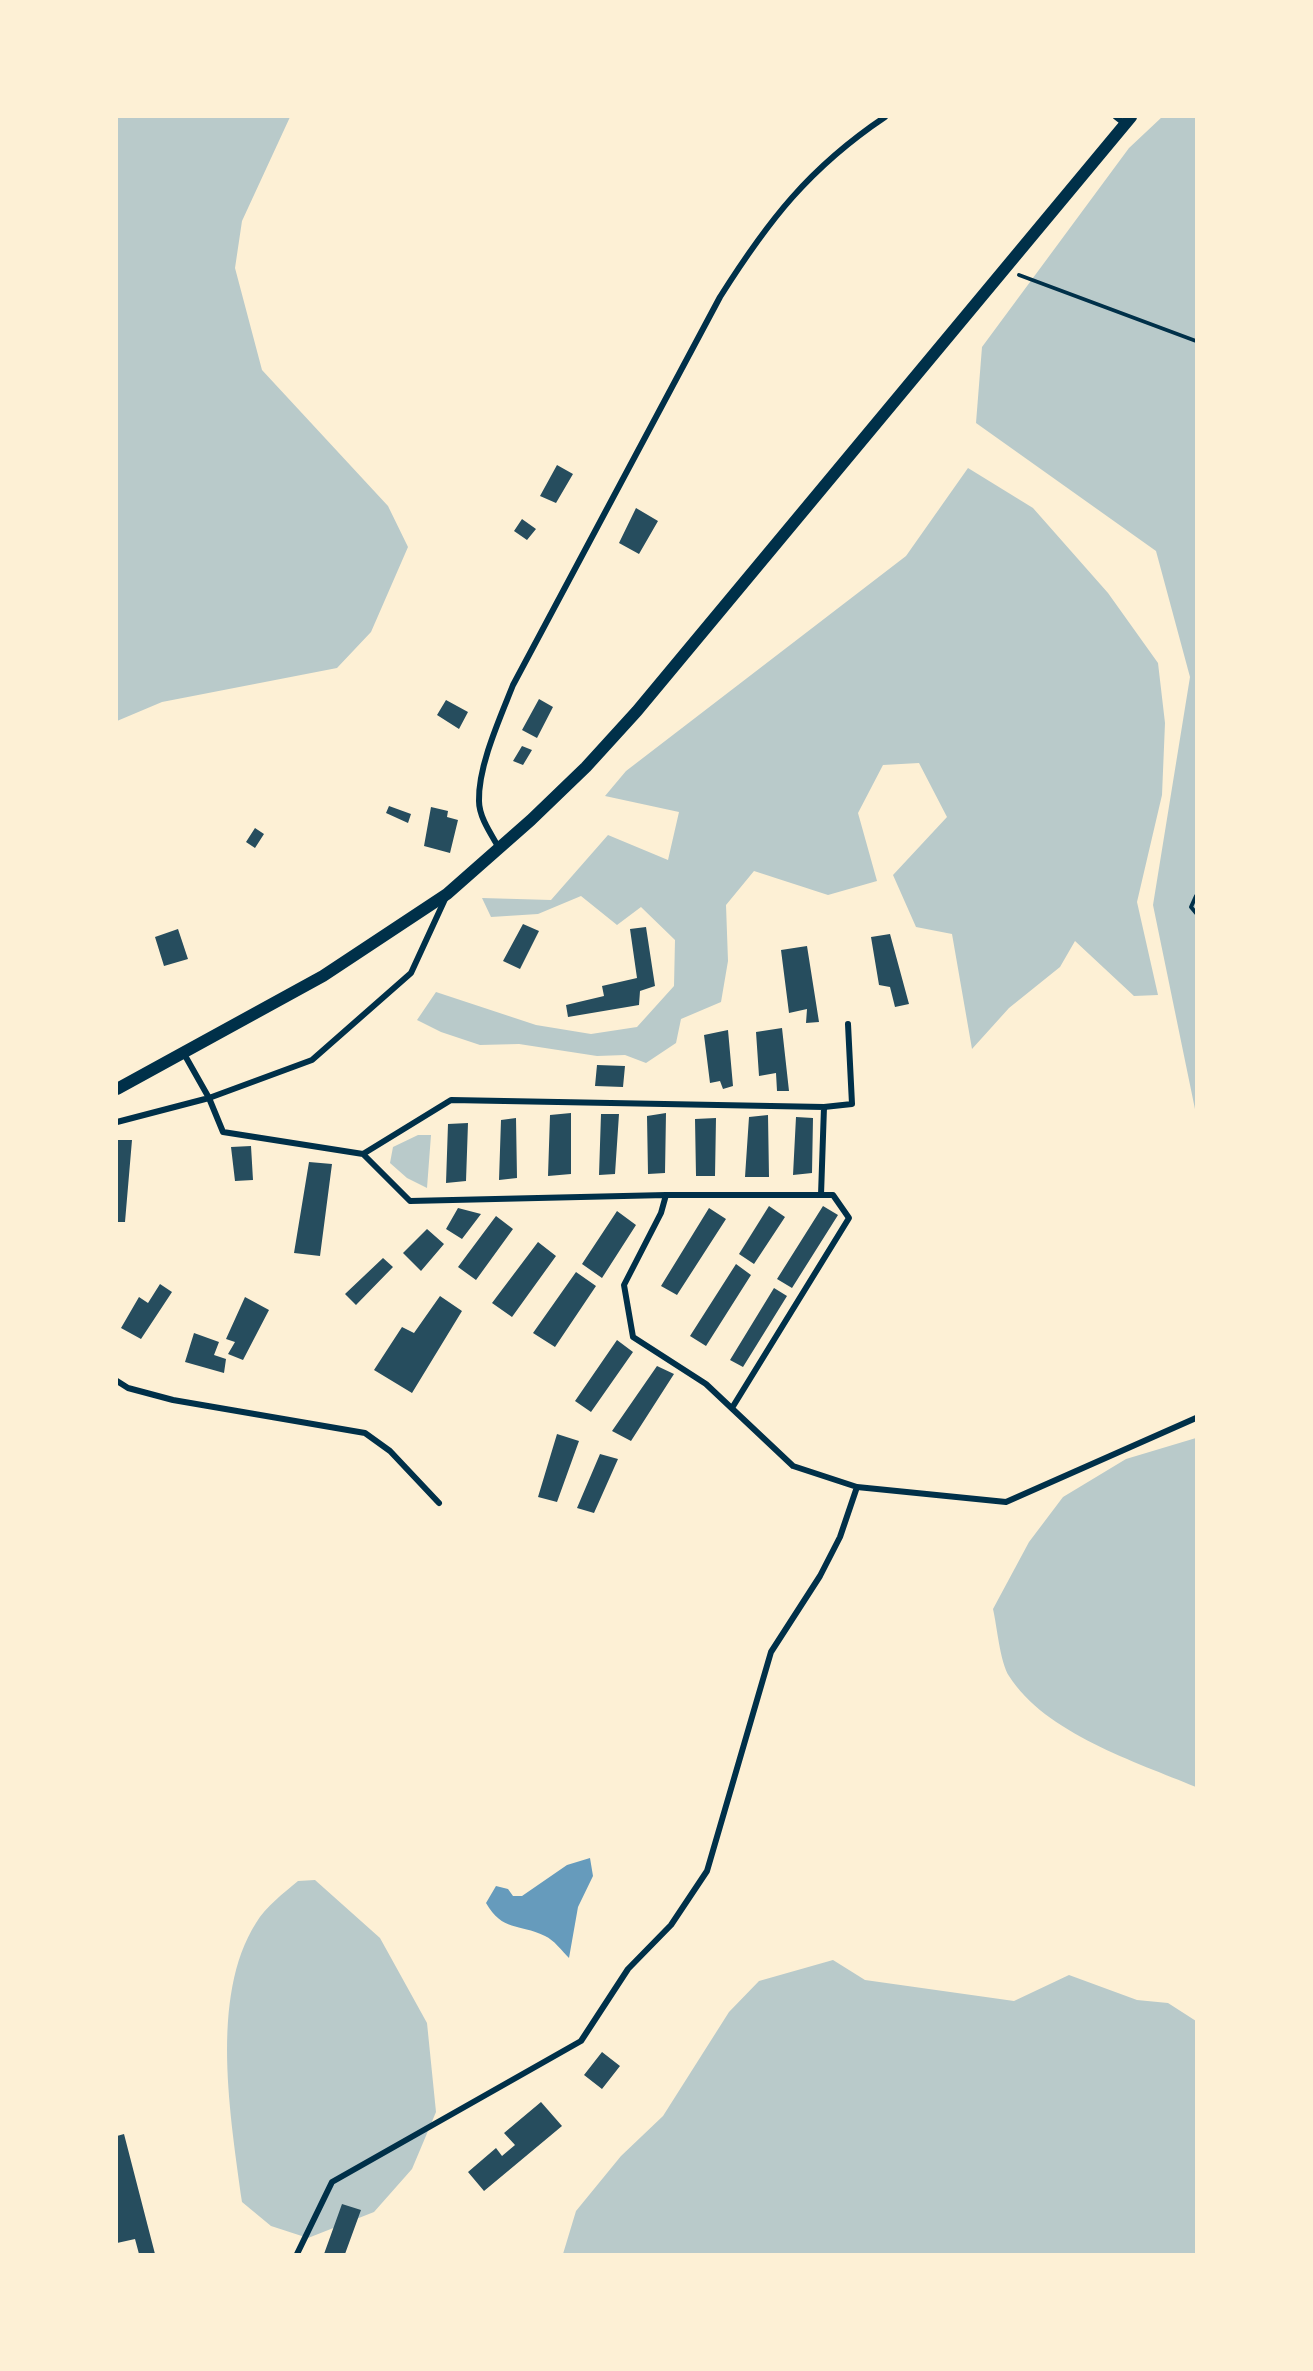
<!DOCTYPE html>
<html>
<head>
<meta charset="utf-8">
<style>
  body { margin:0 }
  #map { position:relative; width:1313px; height:2371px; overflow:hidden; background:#fdf0d5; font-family:"Nunito Sans",sans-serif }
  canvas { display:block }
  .frame { position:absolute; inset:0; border:118px solid #fdf0d5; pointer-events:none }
</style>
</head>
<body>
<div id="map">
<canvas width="1313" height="2371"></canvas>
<div class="frame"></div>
</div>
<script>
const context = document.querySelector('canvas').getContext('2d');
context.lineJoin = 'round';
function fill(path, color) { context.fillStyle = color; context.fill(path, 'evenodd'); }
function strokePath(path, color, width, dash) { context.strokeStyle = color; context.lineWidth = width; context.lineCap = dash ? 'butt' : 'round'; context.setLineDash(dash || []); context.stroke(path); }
fill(new Path2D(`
  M117,117H290L242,221L235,268L262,370L388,506L408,547L371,632L337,668L162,702L117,721Z
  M1162,117H1196V1114L1153,905L1190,677L1156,551L976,423L982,347L1129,148Z
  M968,468L1033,508L1108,593L1158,663L1165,723L1162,795L1137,902L1158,995L1134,996L1075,941L1060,967L1009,1008L972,1049L952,934L916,927L893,875L947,817L919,763L883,765L858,813L877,881L828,895L754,871L726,905L728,961L721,1002L681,1019L676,1043L646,1063L625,1055L597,1056L519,1044L480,1045L441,1032L417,1020L436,992L536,1025L591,1034L637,1027L674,986L675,940L641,907L617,925L581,896L538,914L491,917L482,898L551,900L608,835L668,860L679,812L605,796L626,771L906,556Z
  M418,1135H431L427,1188L407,1178L390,1163L393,1147Z
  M1196,1438V1787C1136,1762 1045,1733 1009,1676C1000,1662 997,1626 993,1609L1029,1542L1063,1497L1126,1459Z
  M315,1880L380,1938L427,2023L436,2112L412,2169L374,2212L308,2238L271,2226L242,2202C231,2119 209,1997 256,1923C266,1906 284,1893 298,1881Z
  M833,1960L865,1980L1014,2001L1069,1975L1137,2000L1168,2003L1196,2021V2254H563L576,2211L621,2156L663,2116L729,2012L759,1981Z`), '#b9caca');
fill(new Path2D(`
  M590,1858L593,1876L578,1907L569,1958C562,1951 554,1940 545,1936C518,1923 503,1932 486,1903L496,1886L508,1889L513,1896H522L567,1865Z`), '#669bbc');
fill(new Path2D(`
  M557,465L573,474L556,503L540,496Z
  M636,508L658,521L639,554L619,543Z
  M522,519L536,529L527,540L514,531Z
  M539,699L553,707L537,738L522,730Z
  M446,700L468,712L459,729L437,715Z
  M522,746L532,750L523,765L513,761Z
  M389,806L411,814L408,823L386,813Z
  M431,807L448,811L447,817L458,820L450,853L424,846Z
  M255,828L264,834L255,848L246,842Z
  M523,924L539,931L520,969L503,961Z
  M646,927L655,986L640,991L639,1005L568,1017L566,1005L604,996L602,986L637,978L630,929Z
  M178,929L188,959L164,966L155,937Z
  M890,934L909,1004L895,1007L890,987L879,985L871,937Z
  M807,946L819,1022L806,1023L807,1009L789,1013L781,950Z
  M782,1028L789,1091H777L776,1073L759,1076L756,1032Z
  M728,1030L733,1086L723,1089L720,1081L710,1083L704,1035Z
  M597,1065L625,1066L623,1087L595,1086Z
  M571,1113V1174L548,1176L550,1115Z
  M666,1113L665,1173L648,1174L647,1116Z
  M601,1114H619L615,1174L599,1175Z
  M768,1115L769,1177H745L749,1117Z
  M796,1117L813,1118L812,1173L793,1175Z
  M516,1118L517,1178L499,1180L501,1120Z
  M716,1118L715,1176H696L695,1119Z
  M468,1123L466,1181L446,1183L448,1124Z
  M117,1140H132L125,1222H117Z
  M251,1146L253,1180L235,1181L231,1147Z
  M309,1162L332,1164L320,1256L294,1253Z
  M769,1206L785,1217L754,1264L739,1254Z
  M823,1206L838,1215L792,1288L777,1279Z
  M458,1208L481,1214L462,1239L446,1229Z
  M709,1208L726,1219L677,1295L661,1286Z
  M617,1211L636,1225L602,1278L582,1264Z
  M496,1216L513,1229L476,1280L458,1267Z
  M427,1229L444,1244L421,1271L403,1253Z
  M538,1242L556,1256L512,1317L492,1303Z
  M383,1258L393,1267L356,1305L345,1294Z
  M736,1264L751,1275L706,1346L690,1336Z
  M576,1272L596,1286L555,1347L533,1333Z
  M160,1284L172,1292L141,1339L121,1328L139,1297L148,1303Z
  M774,1288L787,1296L743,1367L730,1360Z
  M440,1296L462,1311L412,1393L374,1370L402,1327L414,1333Z
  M245,1297L269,1310L243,1360L228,1354L235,1342L226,1339Z
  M194,1333L219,1342L214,1355L226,1359L224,1373L185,1362Z
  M617,1340L633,1352L591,1412L575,1401Z
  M657,1366L674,1374L631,1441L612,1431Z
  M557,1434L579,1441L557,1502L538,1497Z
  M600,1454L618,1459L594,1513L577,1508Z
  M602,2052L620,2066L602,2089L584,2075Z
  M541,2102L562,2126L484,2191L468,2172L496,2148L502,2156L515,2145L504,2133Z
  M124,2134L155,2254H139L135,2239L117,2243V2136Z
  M342,2204L361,2210L345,2254H324Z`), '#264d5e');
strokePath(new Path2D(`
  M1019,275L1196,341
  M1196,896L1191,907L1196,913`), '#003049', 4);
strokePath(new Path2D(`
  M1116,117L1125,124
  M499,848C491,834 479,817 479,801C478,766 500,718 513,685L720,297C768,221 809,168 885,117
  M183,1052L209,1098L223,1132L363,1154L410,1201L666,1195L661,1213L624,1285L633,1337L706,1384L793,1466L857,1487L1006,1502L1196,1418
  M117,1122L209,1098L312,1060L411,973L446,897
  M363,1154L451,1100L824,1107L852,1104L848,1024
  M666,1195H833L849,1218L732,1408
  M821,1195L824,1107
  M117,1381L128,1388L173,1400L365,1433L390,1451L439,1503
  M297,2254L332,2182L581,2041L628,1969L671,1925L707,1871L771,1652L820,1576L840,1537L857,1487`), '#003049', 6);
strokePath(new Path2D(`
  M117,1089L323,976L447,894L531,820L586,767L637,711L1131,117`), '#003049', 12);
</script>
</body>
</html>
